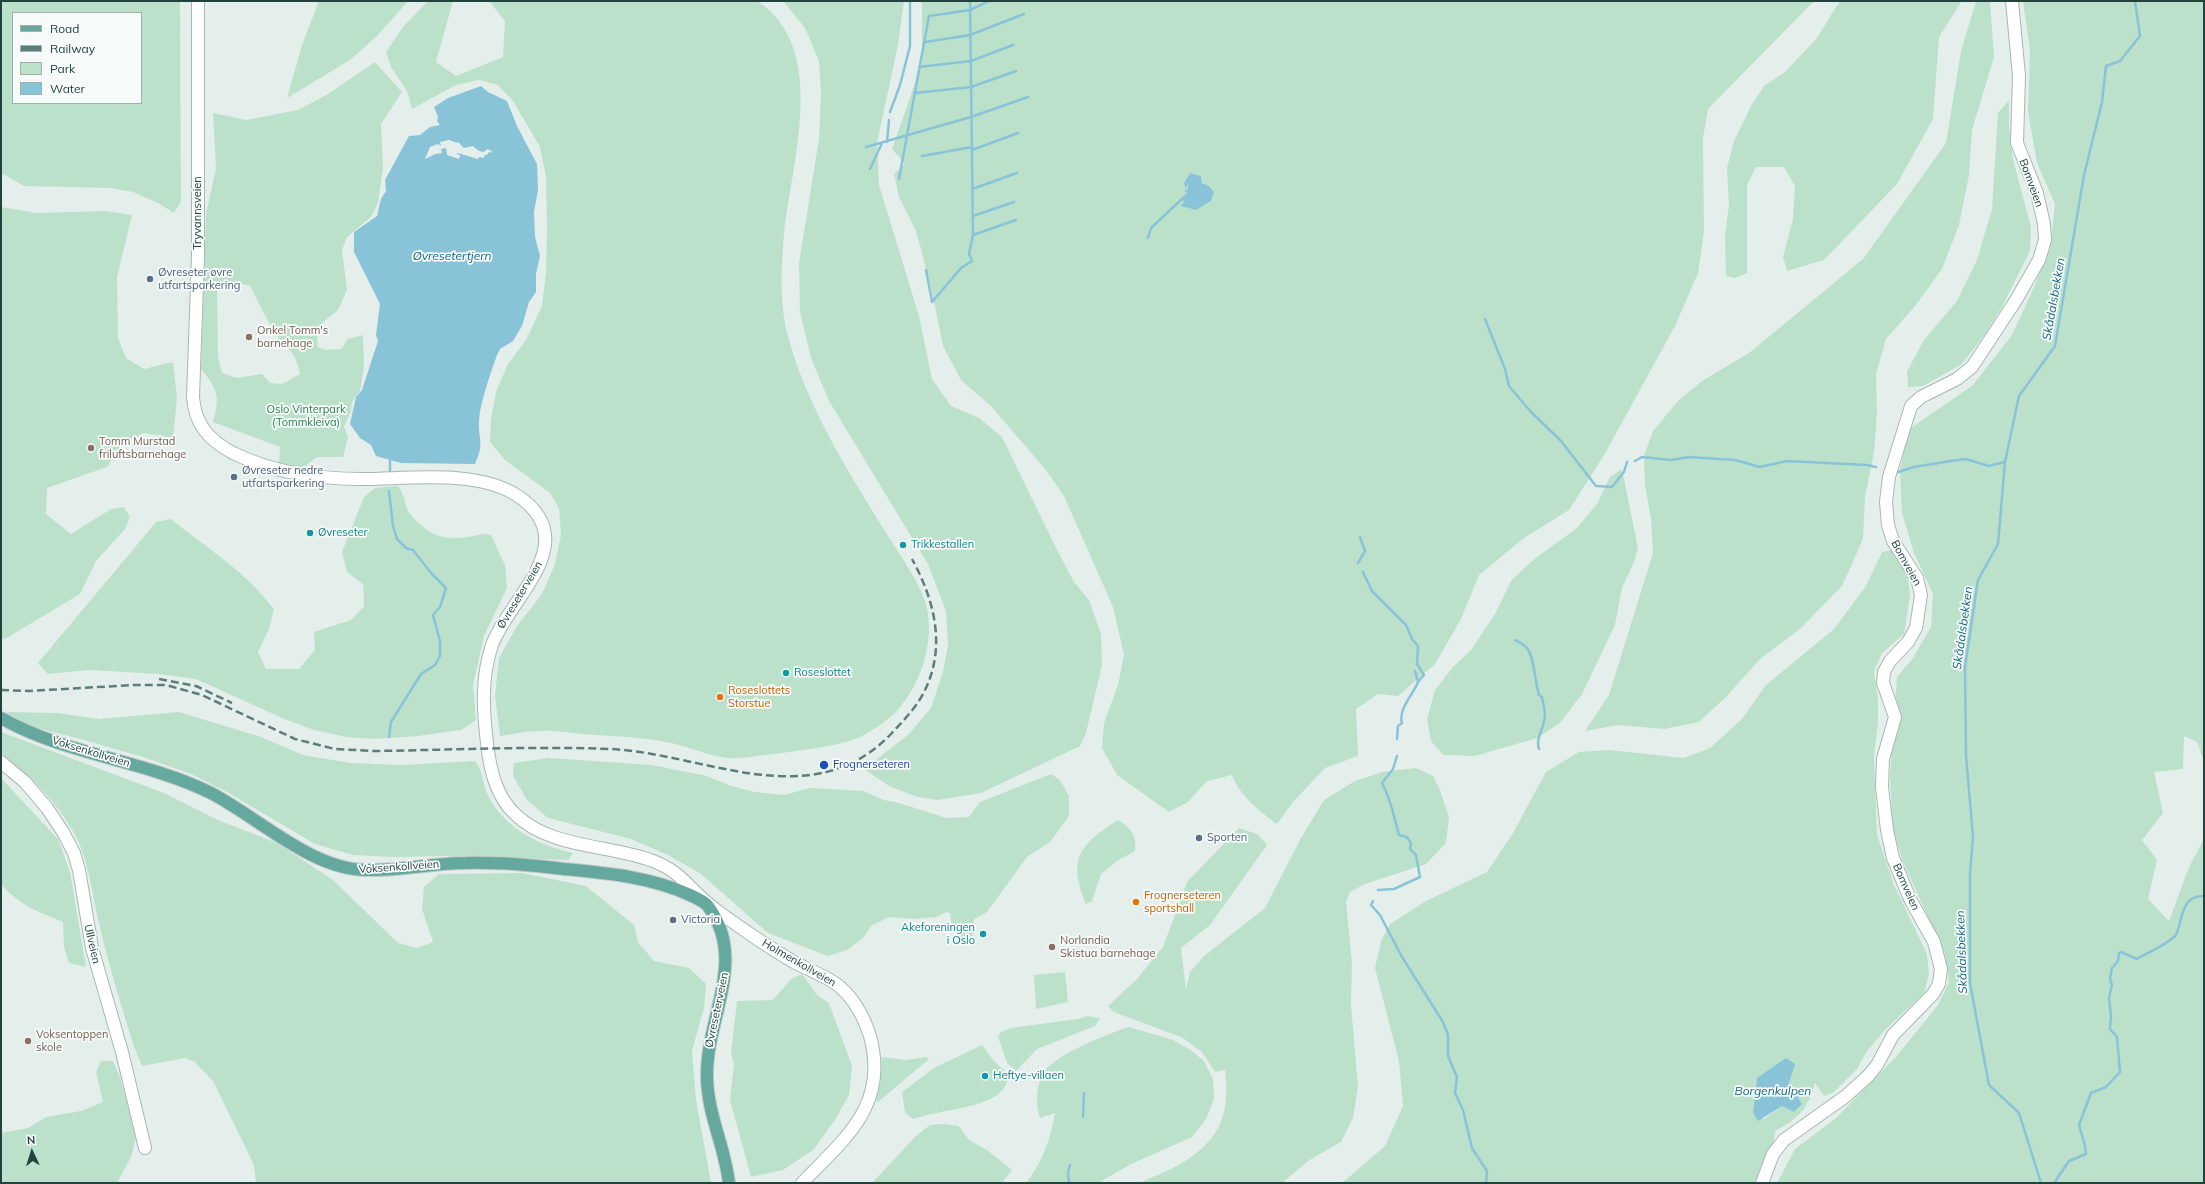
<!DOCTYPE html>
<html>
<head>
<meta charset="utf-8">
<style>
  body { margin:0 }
  #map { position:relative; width:2205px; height:1184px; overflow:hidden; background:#e4efeb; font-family:Mulish,sans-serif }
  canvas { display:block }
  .frame { position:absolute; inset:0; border:2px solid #22433d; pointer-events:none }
  .legend { position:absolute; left:12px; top:12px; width:130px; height:92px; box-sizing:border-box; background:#f6fbf9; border:1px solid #a1b1ae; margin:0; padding:5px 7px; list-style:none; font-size:12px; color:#22433d }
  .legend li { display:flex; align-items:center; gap:8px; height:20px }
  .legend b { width:20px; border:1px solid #a1b1ae }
  .north { position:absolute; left:12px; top:1132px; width:40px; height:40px; -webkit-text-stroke:3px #f6fbf9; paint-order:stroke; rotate:356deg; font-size:11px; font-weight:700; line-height:16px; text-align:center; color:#22433d }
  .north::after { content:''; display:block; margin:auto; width:14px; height:18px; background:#22433d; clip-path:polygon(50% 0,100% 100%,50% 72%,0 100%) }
</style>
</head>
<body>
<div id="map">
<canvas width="2205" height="1184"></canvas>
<div class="frame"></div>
<ul class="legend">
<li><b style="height:5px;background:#65a89e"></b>Road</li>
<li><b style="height:5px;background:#5d7e78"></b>Railway</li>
<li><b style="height:11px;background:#bce1ca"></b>Park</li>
<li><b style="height:11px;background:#89c3d8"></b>Water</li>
</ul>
<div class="north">N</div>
</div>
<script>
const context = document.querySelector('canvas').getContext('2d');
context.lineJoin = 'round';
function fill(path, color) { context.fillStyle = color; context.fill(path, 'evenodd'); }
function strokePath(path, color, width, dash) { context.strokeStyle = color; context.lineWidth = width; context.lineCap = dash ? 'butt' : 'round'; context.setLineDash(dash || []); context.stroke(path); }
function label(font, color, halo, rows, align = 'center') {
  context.font = font + ' Mulish,sans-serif'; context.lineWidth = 3.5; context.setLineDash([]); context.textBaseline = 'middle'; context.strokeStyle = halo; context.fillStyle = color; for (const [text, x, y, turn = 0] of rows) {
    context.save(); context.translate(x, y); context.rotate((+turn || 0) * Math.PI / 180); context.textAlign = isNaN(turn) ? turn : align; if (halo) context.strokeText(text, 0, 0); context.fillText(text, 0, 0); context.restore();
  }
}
fill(new Path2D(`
  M1,1H180L181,202L174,213L158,203L133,192L110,188L24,186L1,173ZM13,13H141V103H13Z
  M319,1H408L377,36L350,60L287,98L302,45Z
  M428,1H453L436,62L456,76L503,57L505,21L489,1H757C830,47 791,165 784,234C781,270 779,306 789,340C808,407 845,466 881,525C894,546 923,586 927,608C934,645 921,684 896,712C888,720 872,731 862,736C837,748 786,752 757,756C748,757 737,759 728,758C709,756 690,747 671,743C642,737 612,736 582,734C569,733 554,730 541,731C527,731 513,734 500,736L495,696L499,658L517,626L542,594L555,564L561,535L559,508L550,493L505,460L490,442L491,420L496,392L508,364L526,340L542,306L546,272L547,229L546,177L540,147L513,101L498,85L479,80L456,85L412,109L407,91L391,67L386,52L403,27Z
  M783,1H904L898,45L877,143L879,185L919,316L932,379L951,406L979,418L1002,437L1057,550L1074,582L1089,600L1101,634L1102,665L1086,733L1080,746L981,793L938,800L917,797L889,786L864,769L909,734L931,708L943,672L948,645L946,611L928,564L829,401L811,358L800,312L799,263L819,139L821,93L819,61L805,28Z
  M922,1H1814L1708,109L1703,138L1704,232L1698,273L1675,326L1603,457L1569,510L1524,538L1479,575L1461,619L1435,664L1398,696L1378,694L1356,709L1358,756L1325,768L1293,802L1277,824C1259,811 1240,796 1232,775L1207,781L1188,802L1169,812L1117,775L1102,748L1104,723L1118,685L1124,655L1113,607L1064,496L1045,469L991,406L961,380L943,346L931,287L916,231L899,197L894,174L905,164L892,149L922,63ZM1190,173L1201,176L1202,183L1209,186L1214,192L1211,201L1196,210L1180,206L1184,202L1181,198L1187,193L1184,191L1187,190L1189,183L1184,188V183Z
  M1840,1H1962L1939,37L1933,119L1897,184L1824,260L1787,271L1783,257L1793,219L1795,186L1784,167H1756L1747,185V273L1735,278L1726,276L1725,235L1729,205L1727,168L1734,141L1751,106L1764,86L1785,72L1816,39Z
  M1976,1H1990L1994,57L1972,130L1969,175L1959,225L1942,269L1915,306L1886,339L1876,374L1877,412L1874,453L1865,497L1863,539L1842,586L1800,629L1760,659L1726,697L1699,722L1664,729L1618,725L1585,731L1609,695L1653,553L1651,519L1645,485L1644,456L1653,431L1677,402L1702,381L1749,353L1863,259L1946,143L1961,51Z
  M2023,1H2204V762L2197,742L2184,736L2183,769L2154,772L2163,813L2142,840L2157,860L2148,899L2169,921L2189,867L2204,839V1183H1777L1795,1149L1836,1118L1895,1058L1938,1005L1949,982L1945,954L1902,860L1893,827L1890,777L1897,677L1913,658L1931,627L1933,594L1914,553L1902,513L1900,471L1908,430L1973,385L2012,335L2035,285L2051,242L2055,204L2037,163L2028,112L2030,51Z
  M375,62L402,92L381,124L383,168L378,203L371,217L347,237L342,250L347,290L338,310L322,323L317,337L318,347L325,350L341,349L348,339L363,335L364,367L360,391L352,402L351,411L344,427L348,437L343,457H317L301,469L279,465L280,447L213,422C220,396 218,390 201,369L206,214L216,168L213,113L246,120L298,110L328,94ZM235,282L250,286C258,301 265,316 273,330C284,348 296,349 300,374L282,384L270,383L262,374L237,378L222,373L218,357L217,286Z
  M2009,100V127L2013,159L2031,227L2030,251L2003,305L1985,334L1962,364L1923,386L1908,387L1907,371L1924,340L1957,301L1977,260L1992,209L1998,113Z
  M1,207L37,213L106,211L132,215L117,277L118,338L126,358L144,369L173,362L177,398L173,438L144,433L123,443L107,467L47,488L46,514L71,534L111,509L124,507L130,517L125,529L96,561L80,594L5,639L1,637Z
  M1622,469L1638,548L1634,562L1622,588L1615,625L1582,694L1560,723L1537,738L1475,756L1443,755L1431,741L1427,719L1435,690L1452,668L1471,650L1495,614L1511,581L1533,560L1577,528L1597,504L1610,477Z
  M398,486C406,495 404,507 410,514C428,534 440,541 467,537C478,536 479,532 491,535L505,565L507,588L484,636L473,685L476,720L461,730L418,736L373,739L346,737L314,730L282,718L196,679L159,674L89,670L48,674L38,663L156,522L171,519C208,549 244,570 274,609L269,629L258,652L266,669H299L315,650L314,632L351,620L364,606L363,584L347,572L342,552L364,497L375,488Z
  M1893,550L1908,576L1910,595L1904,634L1882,653L1874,672L1878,698V722L1874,757L1877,835L1894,885L1927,954L1929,974L1924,993L1884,1031L1867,1051L1857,1069L1834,1092L1824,1096L1815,1083C1808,1109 1798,1119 1775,1131L1774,1143L1757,1183H1342L1385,1146L1403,1106L1399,1061L1375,968L1381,941L1390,924L1426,901L1487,872L1513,833L1546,772L1579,752L1609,750L1684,758L1710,748L1742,719L1766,685L1834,629L1866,586L1882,552ZM1794,1065L1789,1083L1794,1112L1782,1106L1764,1119L1753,1112L1757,1078Z
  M8,712L57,713L99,719L179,712L261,737L303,755L350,763L402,765L475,761C483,771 482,782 487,793C502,827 538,845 573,853L568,860L450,856L393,857L353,855L315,844L227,792L191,774L143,757L80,739L2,719Z
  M1,732L164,793L218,820L277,843L333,880L398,943L417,948L433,942L422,909L424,887L439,874L522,873L586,886L634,925L638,942L654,961L689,968L706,984L704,1008L692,1051L696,1100L711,1183H256L254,1165L213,1081L195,1062L185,1058L142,1066L134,1047C122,1007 109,967 100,927C92,896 90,862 74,833C57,802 28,774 1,753Z
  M548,758L652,765L707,776L731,786L755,792L784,795L810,788L863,791L884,800L899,803L946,818L969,817L980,802L1051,774L1060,780L1069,796V816L1050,842L1027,857L987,912L974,919L972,941C954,934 952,931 950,913L946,912L937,917L914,919L889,917L871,926L863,938L847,950L828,956L768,933L701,874L668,855L631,839L548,818L527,800L513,776L514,763Z
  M1416,768L1433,776L1440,790L1449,817L1446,843L1426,864L1365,884L1350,892L1346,902L1352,963L1351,1005L1358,1086L1353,1118L1341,1142L1308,1161L1282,1183H1140C1154,1176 1169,1171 1182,1163C1221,1139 1230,1114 1225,1070L1215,1072L1202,1052L1181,1037L1114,1012L1108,1006L1137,979L1163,947L1187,882L1239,828L1257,834L1267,845L1210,925L1181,948L1186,990L1190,972L1204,956L1265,908L1301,838L1324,800L1355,781L1382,772Z
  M1,778L58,839L70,872L86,967L69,963L64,947L63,922C37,911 20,906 1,884Z
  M1118,820C1131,828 1137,835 1135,851L1117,861L1101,874L1092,901L1086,904C1067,859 1079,845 1118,820Z
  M1065,972L1068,1002L1036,1009L1034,975Z
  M802,974L818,996L829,1003L852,1066L849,1095L835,1120L813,1150L783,1170L751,1177L730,1100L734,1064L731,1053L737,1001L773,1000L791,979Z
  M1087,1016L1100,1018L1095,1026L1037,1049L1016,1071L1007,1063L998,1037L1001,1032L1011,1028L1078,1019Z
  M1129,1027L1173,1040L1192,1051L1204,1061L1213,1079L1214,1099L1206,1119L1192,1137L1131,1164L1098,1183H1026C1043,1161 1050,1140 1055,1113L1040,1118C1035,1104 1036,1080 1047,1068C1061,1053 1109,1033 1129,1027Z
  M982,1045L994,1061L1008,1074C1010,1104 957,1108 937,1113C929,1114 921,1117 913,1119L905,1113L902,1092L934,1068Z
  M882,1057L906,1060L926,1057L929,1059L878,1102L876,1101L880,1082Z
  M101,1061H113L120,1077L136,1135L132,1155L117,1183H1V1133L28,1128L46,1117L81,1111L103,1102L96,1072Z
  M943,1124L959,1126L969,1140L987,1150L1012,1170L1002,1183H872L916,1136L930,1125Z`), '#bce1ca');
fill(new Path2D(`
  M481,86L488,92L507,101L517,126L537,164L538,190L534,212L535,237L540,256L536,274V292L529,302L522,326L513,341L500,349L497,355C491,372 480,403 479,421C478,440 485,442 475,464L401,463L376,456L371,445L360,438L350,424L356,397L362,390L378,341L376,335L380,304L354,252V232L377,216L381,199L386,191L385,180L409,136L420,135L430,127L440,125L437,121L438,117L434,107L448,98ZM449,140L457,143L458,142L464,148L473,146C477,150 484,155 487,149L492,151L490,153L488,152V154L484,156V158L479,157L478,159L458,153L456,154L460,155L459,159L447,155L446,148L441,149L442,153L435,154L425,159L430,147L438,144L441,146L440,142Z
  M1190,173L1201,176L1202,183L1209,186L1214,192L1211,201L1196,210L1180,206L1184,202L1181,198L1187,193L1184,191L1187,190L1189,183L1185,189L1184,183Z
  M1786,1058L1795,1064L1789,1083L1802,1104L1794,1112L1782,1106L1758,1121L1753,1112L1757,1078Z`), '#89c3d8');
strokePath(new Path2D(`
  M925,42L970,35L1024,14
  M919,67L971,61L1013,45
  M915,93L971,87L1016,71
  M890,112L900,85L910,46V1
  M887,142L889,120
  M866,147L971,117L1028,97
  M972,150L1018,133
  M922,156L972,147
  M870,169L882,143
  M899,179L929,16L970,10L989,1
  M972,189L1017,173
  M973,216L1014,202
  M973,235L1016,220
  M1148,238L1151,228L1182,199
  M926,270L932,301
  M932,302L961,268L972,261L969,254L973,235L970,1
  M1485,319L1505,369L1509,386L1531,412L1561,441L1596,486L1612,487L1624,472L1627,462
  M1635,461L1642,457L1671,460L1689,457L1735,460L1760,467L1787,461L1867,465L1876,467
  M390,472V460
  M1895,473L1914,467L1951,461L1966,459L1989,466L2005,462
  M1358,563L1365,551L1360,537
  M1363,572L1372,591L1406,625L1412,639L1418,646L1417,664L1424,675L1418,682
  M1515,640C1519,642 1523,644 1526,647C1534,654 1535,683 1539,695L1542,697C1543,703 1545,709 1545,715C1545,727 1535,738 1539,749
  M389,737L391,722L421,674L435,665L440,656V641L433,615L440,607L446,588L431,573L413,550L406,548L397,539L393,526L389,491
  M1397,739L1398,726L1402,723C1398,709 1413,695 1418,682L1415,671
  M1378,890L1394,889L1420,877L1416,855L1410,849L1411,843L1407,837L1399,835C1394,817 1391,799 1382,783L1393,769L1397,756
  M1373,901L1371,905L1380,915L1402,957L1443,1022L1448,1035V1056L1457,1077L1455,1093L1463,1110L1472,1148L1487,1171L1486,1183
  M1083,1117L1084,1093
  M1069,1183L1068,1172L1070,1165
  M2041,1183L2019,1113L1989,1085L1970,983V873L1973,837L1966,755L1965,667L1978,580L1998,544L2005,462L2019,396L2055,346L2084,175L2102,102L2106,66L2120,61L2140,36L2135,1
  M2054,1183L2069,1161L2086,1154L2085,1146L2079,1125L2091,1093L2106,1087L2120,1072L2117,1037L2110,1029L2111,1016L2109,998L2112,985L2110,979L2112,968L2118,961L2119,953L2121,952L2137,959C2149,952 2166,945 2175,936C2183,927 2178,895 2204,896`), '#89c3d8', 2.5);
const minor = new Path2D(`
  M198,1V256L193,397C195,425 209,440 233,453C274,473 317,479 362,479C409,479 477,469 518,496C585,542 510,597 492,645C481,678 483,709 487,743C490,770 496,797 516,815C550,848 611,845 653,861C682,872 688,888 710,905C723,916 739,926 753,936C766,945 779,953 792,961C808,970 825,975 839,986C854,999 864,1017 870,1036C889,1106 845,1138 802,1183
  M1,762L25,782L47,808L63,832L74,853L79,870L92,948L122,1052L145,1148
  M1762,1183L1773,1154L1784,1140L1846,1096L1868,1076L1877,1065L1893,1035L1933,994L1939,984L1941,969L1934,942L1910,899L1893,858L1887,830L1882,787L1883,759L1895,717L1883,683L1884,672L1890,661L1908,642L1916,628L1921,595L1917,578L1893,541L1888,525L1886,502L1889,477L1911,406L1921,397L1957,379L1972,367L2016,300L2039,260L2045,240L2044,224L2037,193L2017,143L2019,76L2012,1`);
const major = new Path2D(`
  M1,718C66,755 144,760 211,793C259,818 312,870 367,870C400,871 433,863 465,863C498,862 531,865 564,869C606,873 652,877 690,895C696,898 704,901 708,906C748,960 706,1018 707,1076C707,1113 725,1147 729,1183`);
strokePath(minor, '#a6b8b3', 14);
strokePath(major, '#c1cac9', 14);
strokePath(minor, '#fff', 12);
strokePath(major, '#65a89e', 12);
strokePath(new Path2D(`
  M159,679L196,686L232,703
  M1,690L29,691L134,685H166L202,695L295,739L335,749L373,751C452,750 531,746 610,749C704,753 811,817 891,734C903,721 915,709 923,694C947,649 935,601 912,559`), '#5d7e78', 2.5, [8, 4]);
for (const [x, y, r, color] of [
  [150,279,4,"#5c6f8a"],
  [249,337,4,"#8d6e63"],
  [91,448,4,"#8d6e63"],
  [234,477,4,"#5c6f8a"],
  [310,533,4,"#0f9aa8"],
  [903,545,4,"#0f9aa8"],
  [786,673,4,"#0f9aa8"],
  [720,697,4,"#e8710a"],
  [824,765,5,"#1a4fb4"],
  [1199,838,4,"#5c6f8a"],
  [1136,902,4,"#e8710a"],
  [673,920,4,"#5c6f8a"],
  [983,934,4,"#0f9aa8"],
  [1052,947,4,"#8d6e63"],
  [28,1041,4,"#8d6e63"],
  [985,1076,4,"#0f9aa8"]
]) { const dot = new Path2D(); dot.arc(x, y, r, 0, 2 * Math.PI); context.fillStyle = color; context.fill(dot); strokePath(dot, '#f6fbf9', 1.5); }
label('11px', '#22433d', '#f6fbf9', [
  ["Bomveien",2031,183,70],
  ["Tryvannsveien",198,213,-90],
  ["Bomveien",1906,563,61],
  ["Øvreseterveien",520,595,-59],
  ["Voksenkollveien",91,752,17],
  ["Voksenkollveien",399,867,-4],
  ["Bomveien",1906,887,66],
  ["Ullveien",92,944,77],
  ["Holmenkollveien",799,963,30],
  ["Øvreseterveien",717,1010,-78]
]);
label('11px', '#4e5e75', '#f6fbf9', [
  ["Øvreseter øvre",158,273],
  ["utfartsparkering",158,286],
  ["Øvreseter nedre",242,471],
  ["utfartsparkering",242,484],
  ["Sporten",1207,838],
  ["Victoria",681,920]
], 'left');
label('11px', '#785e54', '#f6fbf9', [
  ["Onkel Tomm's",257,331],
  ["barnehage",257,344],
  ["Tomm Murstad",99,442],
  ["friluftsbarnehage",99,455],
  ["Norlandia",1060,941],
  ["Skistua barnehage",1060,954],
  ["Voksentoppen",36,1035],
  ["skole",36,1048]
], 'left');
label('11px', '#287d52', '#f6fbf9', [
  ["Oslo Vinterpark",306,410],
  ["(Tommkleiva)",306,423]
]);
label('11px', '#0d838f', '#f6fbf9', [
  ["Øvreseter",318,533],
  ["Trikkestallen",911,545],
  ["Roseslottet",794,673],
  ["Akeforeningen",975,928,"right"],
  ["i Oslo",975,941,"right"],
  ["Heftye-villaen",993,1076]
], 'left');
label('11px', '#c56008', '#f6fbf9', [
  ["Roseslottets",728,691],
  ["Storstue",728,704],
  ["Frognerseteren",1144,896],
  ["sportshall",1144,909]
], 'left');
label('11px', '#164399', '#f6fbf9', [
  ["Frognerseteren",833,765]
], 'left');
label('italic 12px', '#166784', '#f6fbf9', [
  ["Øvresetertjern",452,256],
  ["Skådalsbekken",2054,299,-80],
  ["Skådalsbekken",1963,628,-82],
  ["Skådalsbekken",1962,952,-92],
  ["Borgenkulpen",1773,1091]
]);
</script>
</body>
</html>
